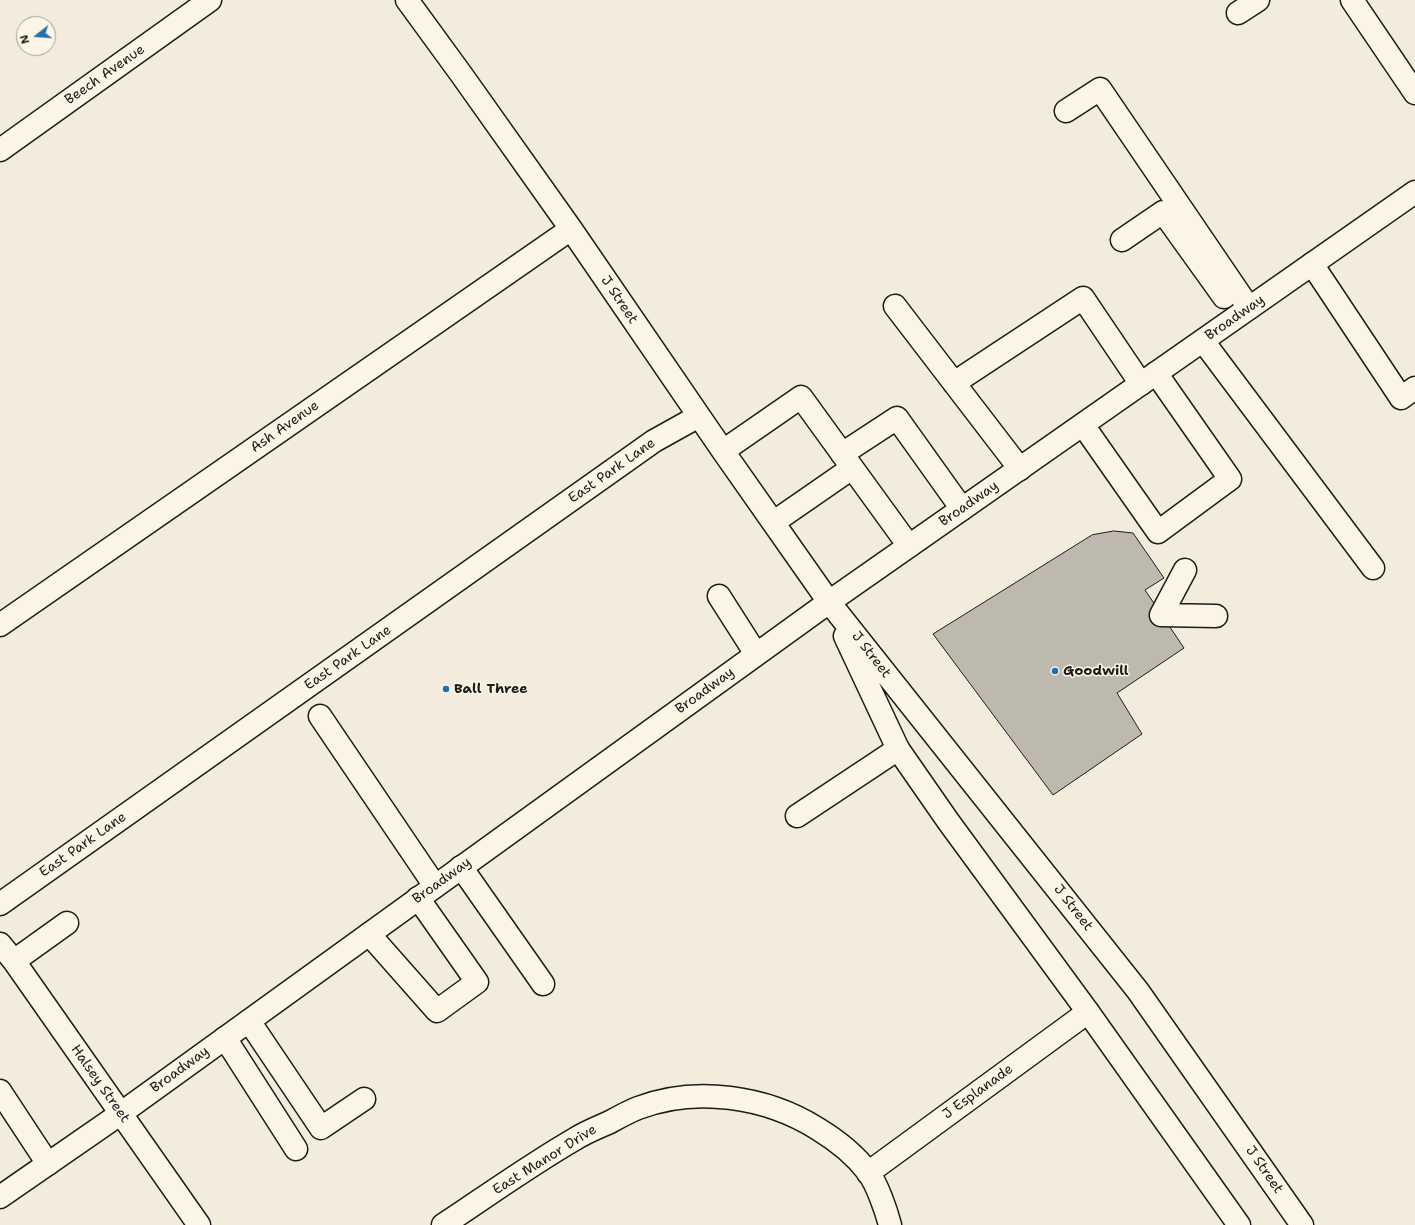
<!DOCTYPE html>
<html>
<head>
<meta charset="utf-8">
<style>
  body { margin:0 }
  #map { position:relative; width:1415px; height:1225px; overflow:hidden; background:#f3ecdd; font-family:"Shantell Sans",sans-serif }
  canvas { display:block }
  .north { position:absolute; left:16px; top:16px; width:40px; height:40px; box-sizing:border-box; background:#fcf5e5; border:1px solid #a29e95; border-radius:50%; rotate:253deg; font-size:11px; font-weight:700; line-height:16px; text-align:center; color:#1c1c1c }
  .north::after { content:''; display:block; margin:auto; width:14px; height:18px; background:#1f6fb2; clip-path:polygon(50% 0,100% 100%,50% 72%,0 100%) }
</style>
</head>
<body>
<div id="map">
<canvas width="1415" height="1225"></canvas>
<div class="north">N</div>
</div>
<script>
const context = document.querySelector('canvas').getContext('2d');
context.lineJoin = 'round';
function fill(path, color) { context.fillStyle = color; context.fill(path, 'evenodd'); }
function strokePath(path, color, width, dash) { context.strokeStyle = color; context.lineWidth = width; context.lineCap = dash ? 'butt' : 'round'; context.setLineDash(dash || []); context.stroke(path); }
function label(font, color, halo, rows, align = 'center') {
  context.font = font + ' "Shantell Sans",sans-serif'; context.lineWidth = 3; context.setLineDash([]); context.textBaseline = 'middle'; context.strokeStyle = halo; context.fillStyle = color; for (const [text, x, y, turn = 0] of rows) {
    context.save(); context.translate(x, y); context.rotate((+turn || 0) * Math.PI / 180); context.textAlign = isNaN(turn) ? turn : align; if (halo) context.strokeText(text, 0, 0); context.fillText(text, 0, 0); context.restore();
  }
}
const building = new Path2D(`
  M1114,531L1133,533L1164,578L1145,590L1184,648L1117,693L1142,734L1053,795L933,634L1092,535Z`);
fill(building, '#beb9ae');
strokePath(building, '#1c1c1c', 1);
const minor = new Path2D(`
  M407,0L461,74L571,229L723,451L829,602
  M1352,0L1415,93
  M1238,13L1258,0
  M1066,111L1100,89L1249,308
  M0,150L210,0
  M1122,240L1163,212L1224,297
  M1312,264L1401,398L1415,388
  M895,306L1020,469
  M1203,341L1373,568
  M954,383L1083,298L1141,384
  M1083,425L1158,532L1230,479L1156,373
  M723,451L801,397L909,546
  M842,454L897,418L962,509
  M774,522L852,468
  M1185,570L1161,615L1216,616
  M719,596L756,654
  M0,625L571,229
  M320,716L435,886
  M797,816L898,749
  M461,867L543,984
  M0,904L654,441L699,416
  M369,934L437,1011L477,982L418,898
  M0,944L14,961L199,1225
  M14,961L67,923
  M249,1021L321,1128L364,1099
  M225,1038L296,1149
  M0,1091L48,1164
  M868,1173L1088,1012
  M443,1225C487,1196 530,1165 575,1139C586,1132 599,1127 610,1122C619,1117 628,1112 638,1108C695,1086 766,1096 818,1129C836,1140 855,1155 868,1172C877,1184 886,1210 890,1225`);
const major = new Path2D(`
  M829,602L1138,991L1302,1225
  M845,636L898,749L948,821L1088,1012L1239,1225
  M0,1197L120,1114L829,602L1415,192`);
strokePath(minor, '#1c1c1c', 25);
strokePath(major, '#1c1c1c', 25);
strokePath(minor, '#fcf5e5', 22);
strokePath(major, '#fcf5e5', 22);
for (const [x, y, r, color] of [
  [1055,671,4,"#1f6fb2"],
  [446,689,4,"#1f6fb2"]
]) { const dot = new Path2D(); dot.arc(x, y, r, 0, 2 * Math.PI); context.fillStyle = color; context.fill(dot); strokePath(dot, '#fcf5e5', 1.5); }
label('14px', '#1c1c1c', '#fcf5e5', [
  ["Beech Avenue",105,75,-35],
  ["J Street",619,300,56],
  ["Broadway",1235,318,-35],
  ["Ash Avenue",285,427,-35],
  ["East Park Lane",612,471,-35],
  ["Broadway",969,504,-35],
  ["J Street",871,655,52],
  ["East Park Lane",348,658,-35],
  ["Broadway",705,691,-36],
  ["East Park Lane",83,845,-35],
  ["Broadway",442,881,-36],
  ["J Street",1073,908,52],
  ["Broadway",180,1070,-36],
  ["Halsey Street",100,1084,55],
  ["J Esplanade",978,1092,-36],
  ["East Manor Drive",545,1160,-32],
  ["J Street",1264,1170,55]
]);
label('bold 14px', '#1c1c1c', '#fcf5e5', [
  ["Goodwill",1063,671],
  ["Ball Three",454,689]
], 'left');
</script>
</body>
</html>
